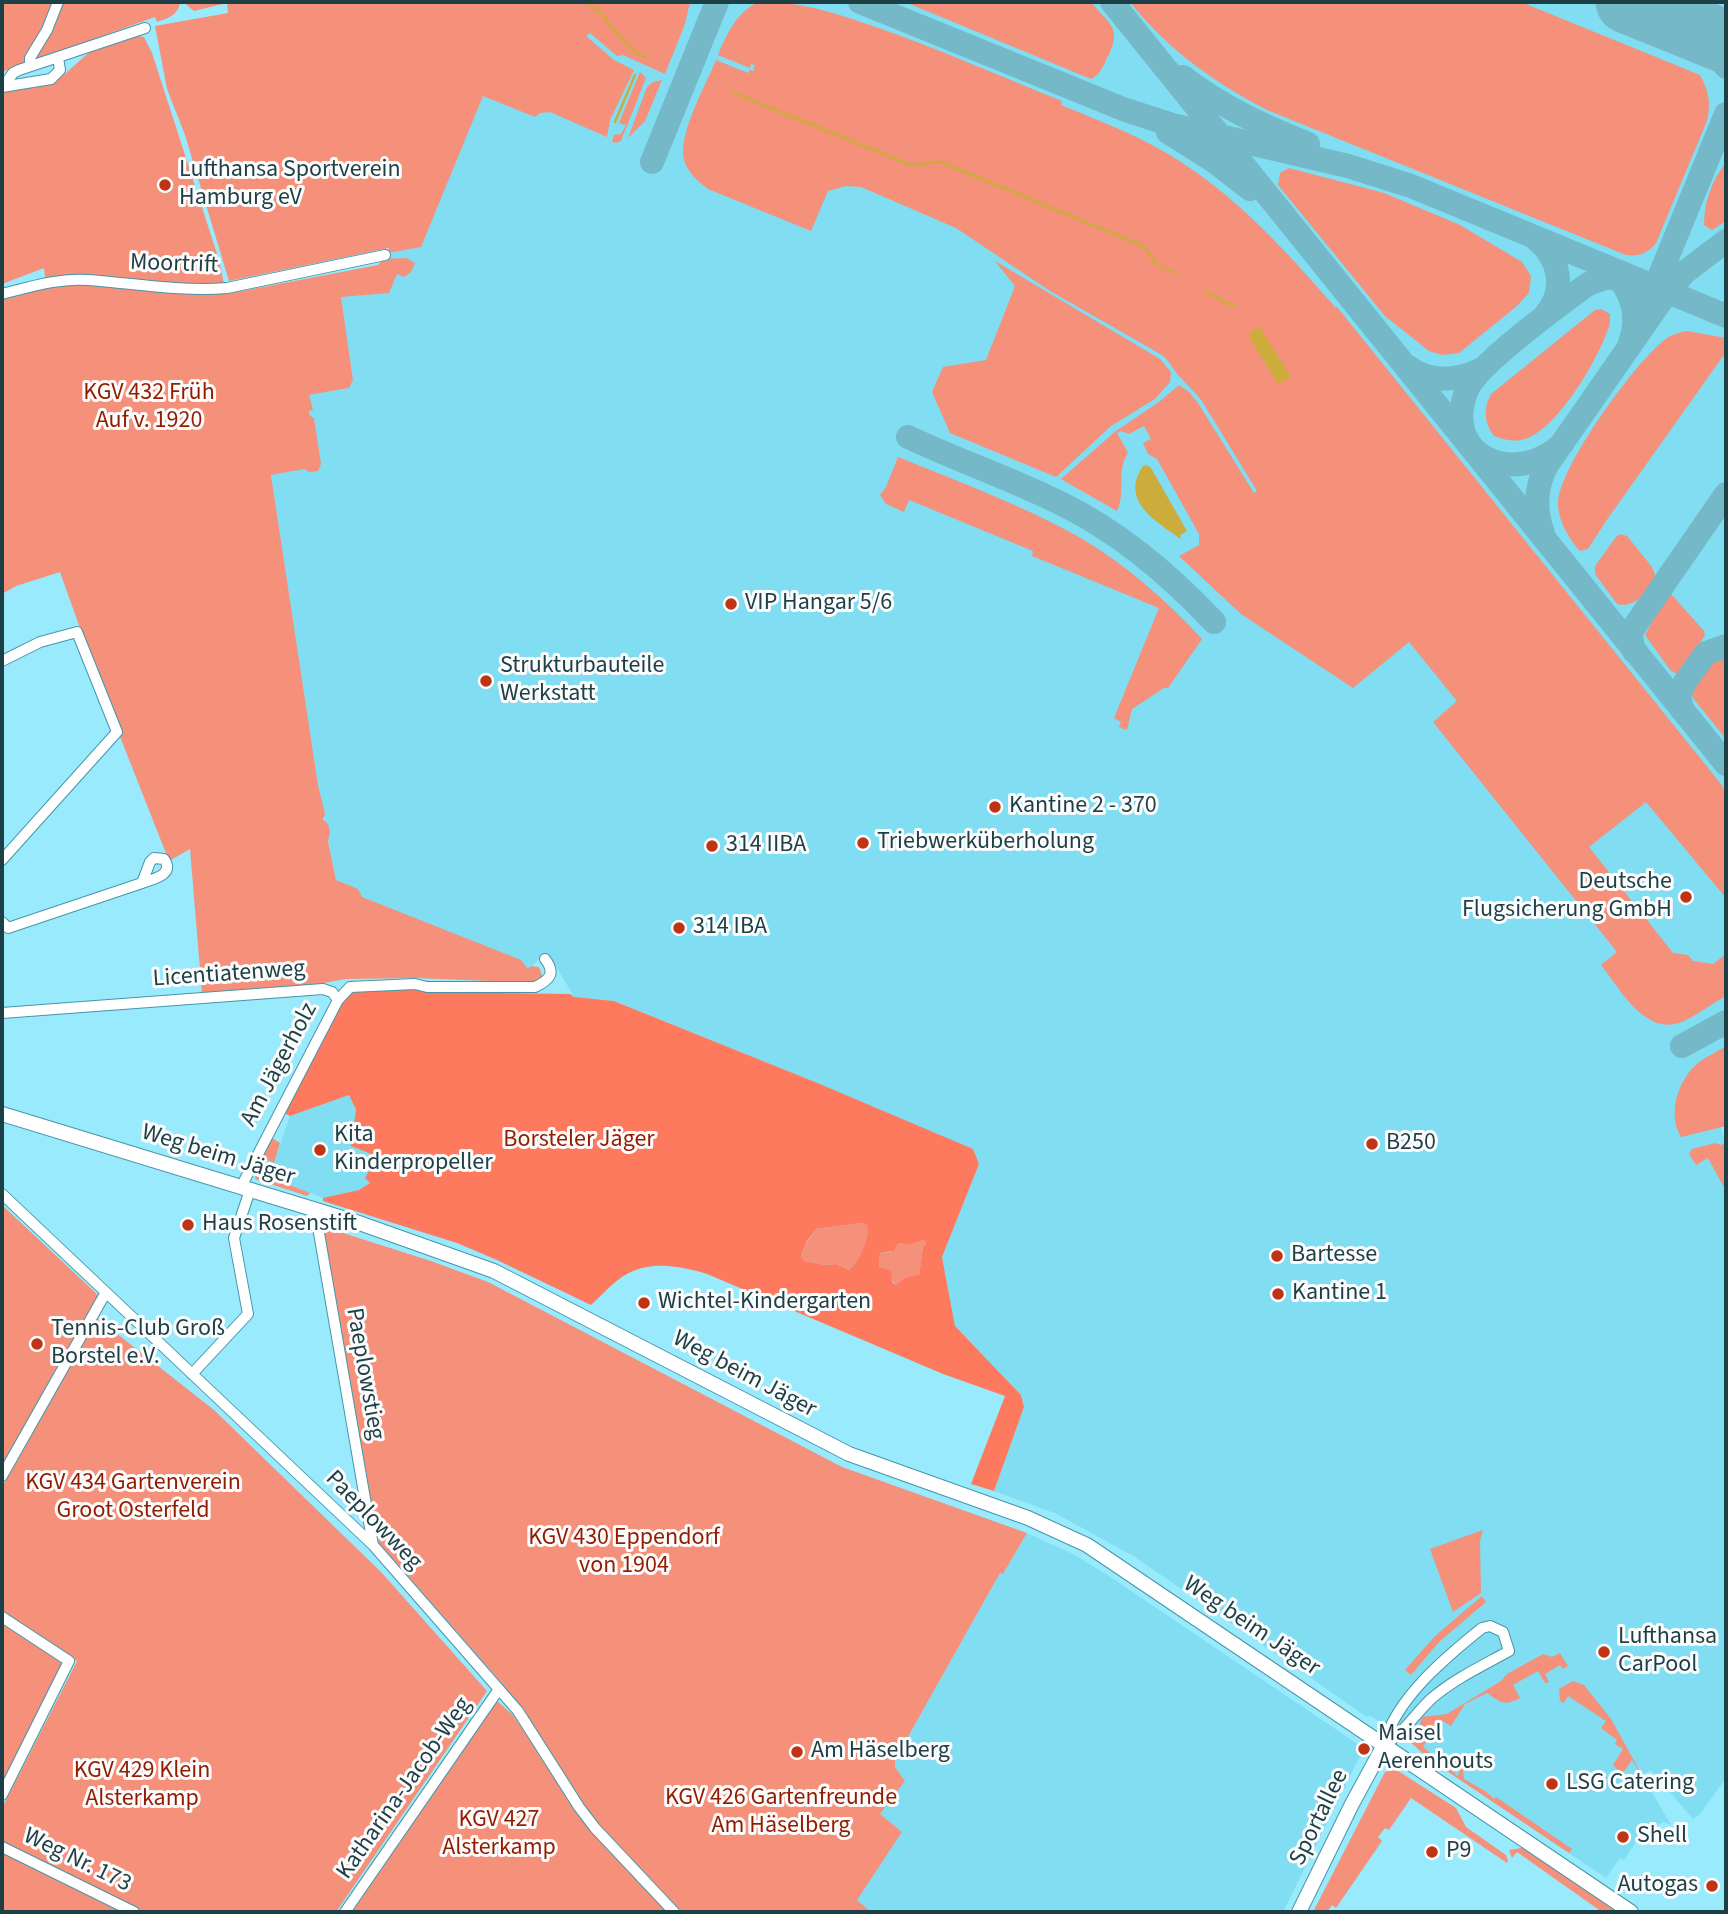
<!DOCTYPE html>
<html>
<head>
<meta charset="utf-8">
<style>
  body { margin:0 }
  #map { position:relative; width:1728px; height:1914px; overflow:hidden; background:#99eafc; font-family:"Source Sans 3",sans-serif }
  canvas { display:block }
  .frame { position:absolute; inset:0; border:4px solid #1d3f46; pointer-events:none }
</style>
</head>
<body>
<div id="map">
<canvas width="1728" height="1914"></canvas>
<div class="frame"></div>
</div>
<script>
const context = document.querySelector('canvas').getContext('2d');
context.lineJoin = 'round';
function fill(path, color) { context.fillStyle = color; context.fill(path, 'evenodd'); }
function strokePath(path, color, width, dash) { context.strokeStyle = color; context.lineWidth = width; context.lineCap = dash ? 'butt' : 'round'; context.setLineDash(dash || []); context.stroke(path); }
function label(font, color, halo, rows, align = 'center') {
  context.font = font + ' "Source Sans 3",sans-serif'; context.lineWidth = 6; context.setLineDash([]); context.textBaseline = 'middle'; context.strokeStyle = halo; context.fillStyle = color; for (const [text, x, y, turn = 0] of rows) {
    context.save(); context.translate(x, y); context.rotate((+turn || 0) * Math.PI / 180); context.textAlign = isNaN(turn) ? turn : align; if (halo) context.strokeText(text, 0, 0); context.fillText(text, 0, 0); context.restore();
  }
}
fill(new Path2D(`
  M540,2H1726V1126L1721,1127L1724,1138H1726V1778L1700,1814L1693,1819L1651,1770L1642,1775L1671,1825L1664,1822L1643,1831L1624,1860L1620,1858L1606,1878L1423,1755L1409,1738L1402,1736L1369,1715L1367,1717L1135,1557L1057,1514L994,1491L1024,1407L1021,1395L955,1326L942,1256L979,1164L815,1082L615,1001L574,997L551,957L538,960L528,970L522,965L362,897L357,889L336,880L318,785L271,475L305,469L310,416L308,395L349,388L353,380L341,297L379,265L391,247L432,133Z
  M349,1095L376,1159L365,1178L370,1183L359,1190L323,1198L259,1173L267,1159L274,1162L290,1116Z
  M1027,1533L1075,1555L1109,1576L1359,1745L1360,1756L1283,1912H871L856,1900L902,1832L880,1814L905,1781L895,1767V1760L1000,1573L1003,1574Z`), '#81ddf1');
fill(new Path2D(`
  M2,2H690L685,24L665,74L623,55L617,56L590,33L586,36L614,60L634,70L610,120L607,137L550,112L540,113L535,117L483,96L421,247L387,253L389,248L229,281L185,135L167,89L155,26L228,13L227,3L194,11L183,2L180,3C177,16 168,18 157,22L155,17L2,72Z
  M759,2C804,2 831,12 873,26C937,48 999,76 1062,101L1061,105C1090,117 1122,129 1150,144C1225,183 1280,244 1335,307H1337L1721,784L1726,793V898L1646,802L1589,847L1673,953L1688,955L1693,961L1713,964L1726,954V996C1711,1004 1695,1017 1679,1023C1643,1034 1619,987 1601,965L1617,952L1433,722L1457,701L1409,642L1353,688L1241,614L1179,556L1199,545V534L1157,459L1148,454L1143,443L1151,439L1144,426L1129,434L1121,431L1117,433L1128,453C1116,470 1126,493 1117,511L1061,479L1116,431L1159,402L1179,385L1189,392L1198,403L1254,493L1257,491L1202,401C1195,392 1188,386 1181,378C1174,372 1171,362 1162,355L1050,291L956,228L861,187L846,186L828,191L811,231L708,189C698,181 688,173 684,160C678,133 706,85 716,60L748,73L750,70L753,71L755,65L751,64L750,68L718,55C726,35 738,10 759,2Z
  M905,2H1091C1110,25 1123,28 1107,58C1103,67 1100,74 1091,79Z
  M1130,2H1521L1700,75C1709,91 1711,103 1707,121L1656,243C1648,253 1639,257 1626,255L1267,110C1215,83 1167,49 1130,2Z
  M133,35L144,37L152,53L219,260L226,294L378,265L383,259L406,258L415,263L411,272L404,277L397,274L389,293L341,297L353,380L349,388L309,395L313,410L309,411L310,416L314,418L321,464L318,471L309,472L305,469L271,475L318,785L325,814L323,819L328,824L330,832L328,841L336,880L358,889L362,897L521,960L528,969L531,966L539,967L543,978L539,983L416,978L346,979L307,986L202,993L190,849L169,861L106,701L60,572L16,586L2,594V300L46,285L44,268L2,284V90L59,79L93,49Z
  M640,72L646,78L621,141L615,143L612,141L614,135L621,134L626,125L619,123Z
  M662,80L645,121L628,138L647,87L653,82Z
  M1726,162V221L1712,230L1704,225C1704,201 1712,181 1726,162Z
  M1289,168L1384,193L1460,225L1522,262L1531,276L1529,293L1517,306L1459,353L1442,355L1429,351L1385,316L1278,185L1280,173Z
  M995,261L1160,359L1171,372L1170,382L1155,399L1111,426L1056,477L950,433L932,392L943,367L986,360L1015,286Z
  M1601,309L1610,314V323C1601,355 1556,434 1521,440C1512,442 1503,439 1494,436C1484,423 1483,408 1491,394L1595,310Z
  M1687,331L1726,338V352L1606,521L1588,549L1580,551C1569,539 1558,520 1558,503C1559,467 1637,359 1667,338C1673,334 1680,332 1687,331Z
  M898,457C959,482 1022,505 1079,537C1125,564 1166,600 1202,639L1168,688H1164L1132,709L1127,730L1119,727L1121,722L1114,718L1159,608L1032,556L1033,551L909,500L904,512L886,504L880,495L886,487Z
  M1620,534L1627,536L1652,567L1656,577C1650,591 1634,609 1617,604L1595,574V566L1616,537Z
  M1671,594L1704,631L1705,635L1685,669L1677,674L1671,671L1645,635L1666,596Z
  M1717,656L1726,660V739L1693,698L1691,690L1711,660Z
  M1726,1046V1126L1681,1137C1667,1114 1678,1080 1697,1064C1705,1057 1717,1052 1726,1046Z
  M272,1138L280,1143L274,1163L266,1159L259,1173L310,1193L307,1196L255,1179L256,1172Z
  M1726,1142V1191L1708,1158L1696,1165L1689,1154L1692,1149L1715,1143L1721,1145Z
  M2,1205L99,1296L2,1469Z
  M861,1223L867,1224C871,1238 860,1261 849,1270L836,1264L825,1265L804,1261L801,1256L807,1242L816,1229Z
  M321,1226L431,1261L488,1282L842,1467L1027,1533L1003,1574L1000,1573L895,1760V1767L905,1781L880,1814L902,1832L857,1900L871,1912H682L600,1828L582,1804L522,1708L500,1681L379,1543Z
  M925,1240L926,1243L923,1247L919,1276L904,1278L896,1285L879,1267L880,1253L891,1252L899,1243Z
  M97,1318L214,1410L381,1572L487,1691L336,1912H144L2,1842V1808L77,1661L2,1611V1487Z
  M1483,1530L1480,1541L1481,1593L1453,1612L1430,1549Z
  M1482,1596L1486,1602L1439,1642L1411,1675L1405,1670L1435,1636Z
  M2,1622L64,1663L2,1784Z
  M1560,1653L1568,1666L1563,1669L1560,1665L1545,1674L1549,1682L1545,1683L1538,1671L1513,1685L1520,1698C1503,1707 1501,1702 1487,1693L1465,1704L1451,1726L1439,1719L1433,1730L1429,1731L1420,1724L1422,1717L1447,1714L1501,1681L1507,1674L1543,1654L1552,1657Z
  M1573,1681L1584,1685L1611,1719L1642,1775L1632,1760L1622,1774L1613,1765L1623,1749L1615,1744L1617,1740L1601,1728L1606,1721L1568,1696L1564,1703L1560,1701L1559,1689Z
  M497,1701L513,1715L576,1810L668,1912H352Z
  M1410,1733L1426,1742L1423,1747L1458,1776L1460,1769L1463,1770L1464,1779L1485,1791L1494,1799L1496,1797L1572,1849L1569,1853L1423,1755V1753L1410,1742Z
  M1395,1769L1456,1808L1466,1827L1506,1855L1508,1861L1507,1863L1411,1798L1389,1830L1385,1828L1378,1837L1382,1841L1336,1908L1332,1905L1327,1912H1313L1385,1772Z
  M2,1847L134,1912H2Z
  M1522,1848L1528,1850L1623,1912H1602L1517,1852L1512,1858L1509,1850Z`), '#f5907a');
fill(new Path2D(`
  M407,987L424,992L570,994L574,997L614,1001L815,1082L973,1149L979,1164L942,1257L955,1326L1021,1395L1024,1407L994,1491L971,1484L1005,1396L943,1374L707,1274C680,1266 651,1260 625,1275C613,1282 601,1296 591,1305L497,1260L457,1243L323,1201V1198L359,1190L370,1183L365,1178L376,1159L374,1155L351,1146L356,1110L349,1095L290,1116L284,1113L348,990ZM861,1223L867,1225C870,1238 860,1261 849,1270L836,1264L825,1265L804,1261L801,1256L807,1241L816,1229ZM924,1240L926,1243L923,1247L919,1275L904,1278L896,1285L892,1282L891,1271L879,1267L880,1253L893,1251L899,1243L909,1244Z`), '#fe7a5e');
fill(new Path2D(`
  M1259,326L1291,377L1278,384L1248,335Z
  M1147,465L1151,468L1187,531L1180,535L1181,539C1157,522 1119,501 1143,466Z`), '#ccad3b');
strokePath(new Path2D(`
  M586,2C612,17 617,45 647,58
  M734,93L911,165L941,162L1145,247L1155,263L1175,273
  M615,122L635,75
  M1205,292L1236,307`), '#ccad3b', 2.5);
strokePath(new Path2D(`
  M860,2L1123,109L1172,125L1348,166L1411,186L1726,316
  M1112,2L1726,764
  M1694,29L1713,45L1726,67
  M1183,77C1222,107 1263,126 1308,144
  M1168,132L1214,161L1250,189
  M652,162L717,2
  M1536,239C1560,258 1566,290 1546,314
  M1609,269C1632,288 1640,315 1630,343
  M1649,302L1726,114
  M1407,366C1430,384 1457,381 1482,369
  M908,437C959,461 1012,479 1062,504C1121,533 1170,575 1214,622
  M1562,444C1514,489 1440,455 1467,390C1477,365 1562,303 1588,284L1605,278L1628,277
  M1543,533C1534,509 1535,487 1547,465L1668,291L1685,272L1726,241
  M1634,651L1631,638L1632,630L1726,494
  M1682,710L1679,695L1685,682L1706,653L1726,646
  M1682,1046L1726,1022`), '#75b8c8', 24);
strokePath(new Path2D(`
  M1627,2L1726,42`), '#75b8c8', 63);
const street = new Path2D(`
  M30,66V58L47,30L58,2
  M2,87L51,79L60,70L58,58
  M3,87L13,73L19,70L145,28
  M2,294C30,287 57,278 87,280C134,283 179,292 227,288L385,255
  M2,661L40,642L77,632L117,732L2,860
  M154,858L164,859C175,875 153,879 142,883L150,862Z
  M2,922L8,928L142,883
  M2,1013L323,989L332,992L338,1000
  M241,1187L338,1000L350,987L415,984L427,987H535C550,980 556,973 545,959
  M2,1194L373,1545L518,1711L579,1807L595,1828L674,1912
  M315,1210L373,1545
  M192,1374L248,1314L234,1238L250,1190
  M2,1476L105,1294
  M2,1617L69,1661L2,1795
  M1490,1626L1503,1632L1509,1651C1482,1666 1454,1679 1431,1699C1415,1714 1403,1734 1384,1745C1395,1699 1446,1657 1482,1628Z
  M2,1847L134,1912
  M345,1912L499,1689`);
const secondary = new Path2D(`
  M2,1114L362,1224L494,1271L849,1454L1028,1518L1087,1545L1631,1912
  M1299,1912L1352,1804L1384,1745`);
strokePath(street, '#4596a8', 12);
strokePath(secondary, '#4596a8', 16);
strokePath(street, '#fff', 10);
strokePath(secondary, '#fff', 14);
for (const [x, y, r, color] of [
  [165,185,7,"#bf3415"],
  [731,604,7,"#bf3415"],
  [486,681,7,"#bf3415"],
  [995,807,7,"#bf3415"],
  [863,843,7,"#bf3415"],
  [712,846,7,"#bf3415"],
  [1686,897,7,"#bf3415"],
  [679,928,7,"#bf3415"],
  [1372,1144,7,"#bf3415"],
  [320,1150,7,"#bf3415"],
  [188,1225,7,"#bf3415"],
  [1277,1256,7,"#bf3415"],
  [1278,1294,7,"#bf3415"],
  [644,1303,7,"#bf3415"],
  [37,1344,7,"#bf3415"],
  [1604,1652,7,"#bf3415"],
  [1364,1749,7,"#bf3415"],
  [797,1752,7,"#bf3415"],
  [1552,1784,7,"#bf3415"],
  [1623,1837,7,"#bf3415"],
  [1432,1852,7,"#bf3415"],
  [1712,1886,7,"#bf3415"]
]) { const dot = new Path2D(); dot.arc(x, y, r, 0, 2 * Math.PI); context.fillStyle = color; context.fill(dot); strokePath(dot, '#fcfcfc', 2.5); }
label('24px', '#1d3f46', '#fcfcfc', [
  ["Lufthansa Sportverein",179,171],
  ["Hamburg eV",179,199],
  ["VIP Hangar 5/6",745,604],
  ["Strukturbauteile",500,667],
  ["Werkstatt",500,695],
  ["Kantine 2 - 370",1009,807],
  ["Triebwerküberholung",877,843],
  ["314 IIBA",726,846],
  ["Deutsche",1672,883,"right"],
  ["Flugsicherung GmbH",1672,911,"right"],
  ["314 IBA",693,928],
  ["Kita",334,1136],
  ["Kinderpropeller",334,1164],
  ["B250",1386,1144],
  ["Haus Rosenstift",202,1225],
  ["Bartesse",1291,1256],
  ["Kantine 1",1292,1294],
  ["Wichtel-Kindergarten",658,1303],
  ["Tennis-Club Groß",51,1330],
  ["Borstel e.V.",51,1358],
  ["Lufthansa",1618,1638],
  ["CarPool",1618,1666],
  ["Maisel",1378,1735],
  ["Aerenhouts",1378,1763],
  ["Am Häselberg",811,1752],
  ["LSG Catering",1566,1784],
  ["Shell",1637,1837],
  ["P9",1446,1852],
  ["Autogas",1698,1886,"right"]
], 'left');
label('24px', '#1d3f46', '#fcfcfc', [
  ["Moortrift",174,265,2],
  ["Licentiatenweg",229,975,-4],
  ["Am Jägerholz",280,1065,-62],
  ["Weg beim Jäger",218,1156,17],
  ["Paeplowstieg",364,1374,80],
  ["Weg beim Jäger",744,1375,28],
  ["Paeplowweg",373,1521,46],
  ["Weg beim Jäger",1251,1627,34],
  ["Katharina-Jacob-Weg",405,1789,-55],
  ["Sportallee",1320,1818,-64],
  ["Weg Nr. 173",77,1861,26]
]);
label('24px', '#931c00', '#fcfcfc', [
  ["KGV 432 Früh",149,394],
  ["Auf v. 1920",149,422],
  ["Borsteler Jäger",579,1141],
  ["KGV 434 Gartenverein",133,1484],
  ["Groot Osterfeld",133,1512],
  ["KGV 430 Eppendorf",624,1539],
  ["von 1904",624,1567],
  ["KGV 429 Klein",142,1772],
  ["Alsterkamp",142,1800],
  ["KGV 426 Gartenfreunde",781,1799],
  ["Am Häselberg",781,1827],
  ["KGV 427",499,1821],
  ["Alsterkamp",499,1849]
]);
</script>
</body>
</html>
